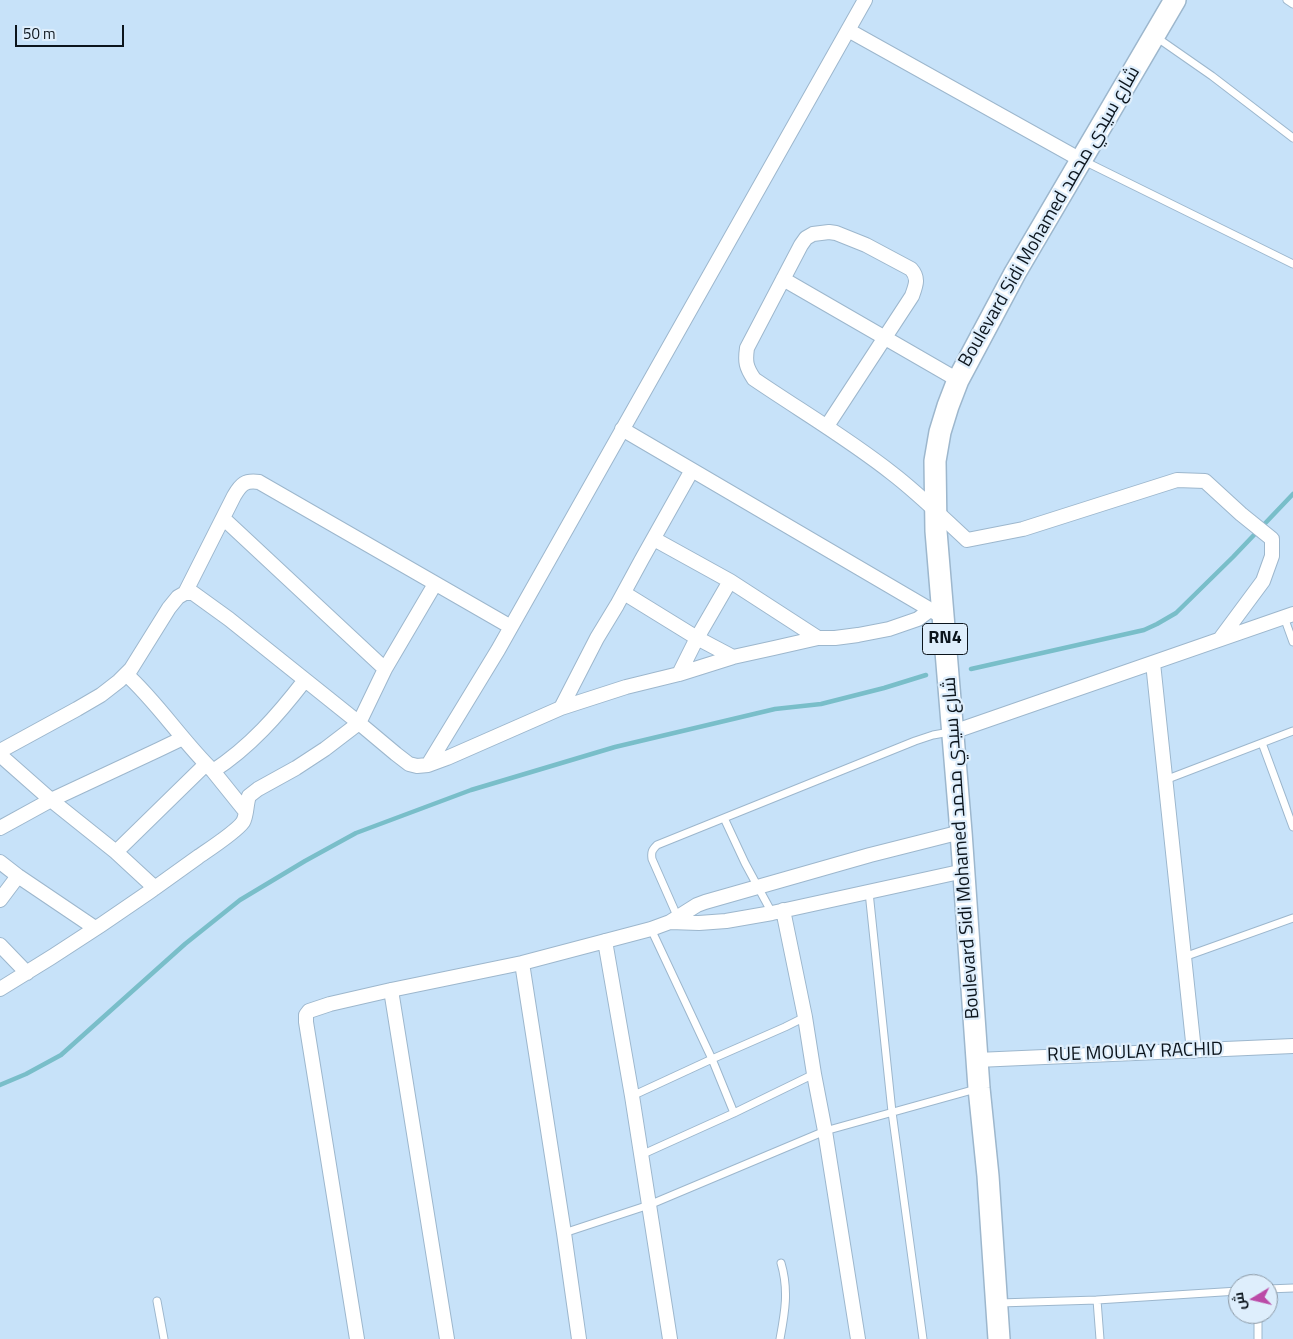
<!DOCTYPE html>
<html>
<head>
<meta charset="utf-8">
<style>
  body { margin:0 }
  #map { position:relative; width:1293px; height:1339px; overflow:hidden; background:#c7e2f9; font-family:"Titillium Web",Cairo,sans-serif }
  canvas { display:block }
  .north { position:absolute; left:1228px; top:1274px; width:50px; height:50px; box-sizing:border-box; background:#deeefc; border:1px solid #8a97a3; border-radius:50%; rotate:261deg; font-size:14px; font-weight:700; line-height:20px; text-align:center; color:#0c151d }
  .north::after { content:''; display:block; margin:auto; width:18px; height:22px; background:#bb4ba7; clip-path:polygon(50% 0,100% 100%,50% 72%,0 100%) }
  .scale { position:absolute; left:15px; top:25px; width:109px; height:22px; box-sizing:border-box; border:2px solid #0c151d; border-top:0; padding-left:6px; font-size:15px; line-height:18px; white-space:nowrap; color:#0c151d; -webkit-text-stroke:4px #deeefc; paint-order:stroke }
</style>
</head>
<body>
<div id="map">
<canvas width="1293" height="1339"></canvas>
<div class="north">ش</div>
<div class="scale">50 m</div>
</div>
<script>
const context = document.querySelector('canvas').getContext('2d');
context.lineJoin = 'round';
function strokePath(path, color, width, dash) { context.strokeStyle = color; context.lineWidth = width; context.lineCap = dash ? 'butt' : 'round'; context.setLineDash(dash || []); context.stroke(path); }
function label(font, color, halo, rows, align = 'center') {
  context.font = font + ' "Titillium Web",Cairo,sans-serif'; context.lineWidth = 4.5; context.setLineDash([]); context.textBaseline = 'middle'; context.strokeStyle = halo; context.fillStyle = color; for (const [text, x, y, turn = 0] of rows) {
    context.save(); context.translate(x, y); context.rotate((+turn || 0) * Math.PI / 180); context.textAlign = isNaN(turn) ? turn : align; if (halo) context.strokeText(text, 0, 0); context.fillText(text, 0, 0); context.restore();
  }
}
strokePath(new Path2D(`
  M971,669L1144,630L1157,624L1176,613L1233,557L1293,494
  M0,1085L26,1074L61,1055L185,944L240,900L305,861L356,833L471,790L615,747L775,709L821,704L884,688L926,675`), '#79bec9', 4.5);
const service = new Path2D(`
  M1287,0L1293,4
  M1156,37L1212,76L1293,138
  M1082,160L1293,264
  M1284,617L1293,642
  M1262,743L1293,827
  M1165,780L1293,731
  M724,818L745,863L772,913
  M869,892L892,1112L923,1339
  M678,918L652,859C651,852 652,850 657,845L915,741L933,735L950,732
  M651,929L712,1059L734,1113
  M1184,957L1293,918
  M632,1096L712,1059L785,1027L805,1017
  M641,1155L734,1113L814,1074
  M564,1233L649,1205L825,1131L976,1089
  M1268,1289L1293,1288
  M1097,1300L1100,1339
  M157,1301L164,1339
  M999,1303L1097,1300L1238,1291
  M1258,1314V1339
  M780,1339C785,1312 789,1290 781,1263`);
const minor = new Path2D(`
  M848,30L1081,160
  M783,279L958,380
  M827,426L912,296C916,285 919,278 911,269L866,245L836,233L829,232L813,234L806,238L801,245L747,348C745,362 746,367 754,379C801,411 849,439 893,474C919,494 943,518 967,540L1023,529L1177,480L1205,481L1241,514L1272,539V556L1263,581L1220,639
  M622,429L936,613
  M223,518L385,669
  M654,539L730,581L697,638L679,674
  M730,581L818,638
  M185,593L234,496C241,484 245,480 259,482L511,627
  M624,593L697,638L733,657
  M1153,663L1194,1051
  M126,674C158,703 182,741 213,771C250,747 278,715 305,680
  M561,708L597,638L617,605L642,559L692,470
  M953,732L1293,614
  M0,751L77,709L101,695L119,681L131,669L169,608L178,597L185,593H193L229,619L359,723L396,754L409,764L417,766L428,765L447,758L561,708L626,687L679,674L733,657L774,648L818,638H835L858,635L889,629L918,619L930,610
  M0,755L51,800L116,852
  M428,765L498,650L865,0
  M213,771L246,812
  M0,828L51,800L158,750L183,738
  M0,862L18,876L95,928
  M155,888L116,852L206,764
  M0,900L18,876
  M783,910L805,1017L814,1074L825,1131L858,1339
  M670,922L699,923L726,921L772,913L964,871
  M605,941L632,1096L670,1339
  M0,945L27,973
  M522,963L564,1233L579,1339
  M0,989C68,948 134,904 198,857C208,850 236,832 243,822C247,815 246,804 249,796L258,789L296,768L325,749L359,723L385,669L435,584
  M391,990L447,1339
  M977,1060L1293,1046
  M357,1339L306,1022V1015L309,1011L330,1004L391,990L522,963L651,929L670,922L697,905L705,902L870,855L961,832`);
const primary = new Path2D(`
  M999,1339L988,1176L979,1088L961,832L936,531L935,461L940,432L948,406L958,380L1015,273L1175,0`);
strokePath(service, '#9db7cd', 9);
strokePath(minor, '#9db7cd', 16);
strokePath(primary, '#9db7cd', 24);
strokePath(service, '#fff', 7);
strokePath(minor, '#fff', 14);
strokePath(primary, '#fff', 21);
for (const [x, y, w] of [
  [945,639,45]
]) { const box = new Path2D(); box.roundRect(x - w / 2, y - 15.5, w, 31, 4); context.fillStyle = '#deeefc'; context.fill(box); strokePath(box, '#0c151d', 1); }
label('bold 18px', '#0c151d', null, [
  ["RN4",945,639]
]);
label('19px', '#0c151d', '#deeefc', [
  ["Boulevard Sidi Mohamed شارع سيدي محمد",1050,217,-60],
  ["Boulevard Sidi Mohamed شارع سيدي محمد",962,848,-94],
  ["RUE MOULAY RACHID",1135,1053,-2]
]);
</script>
</body>
</html>
